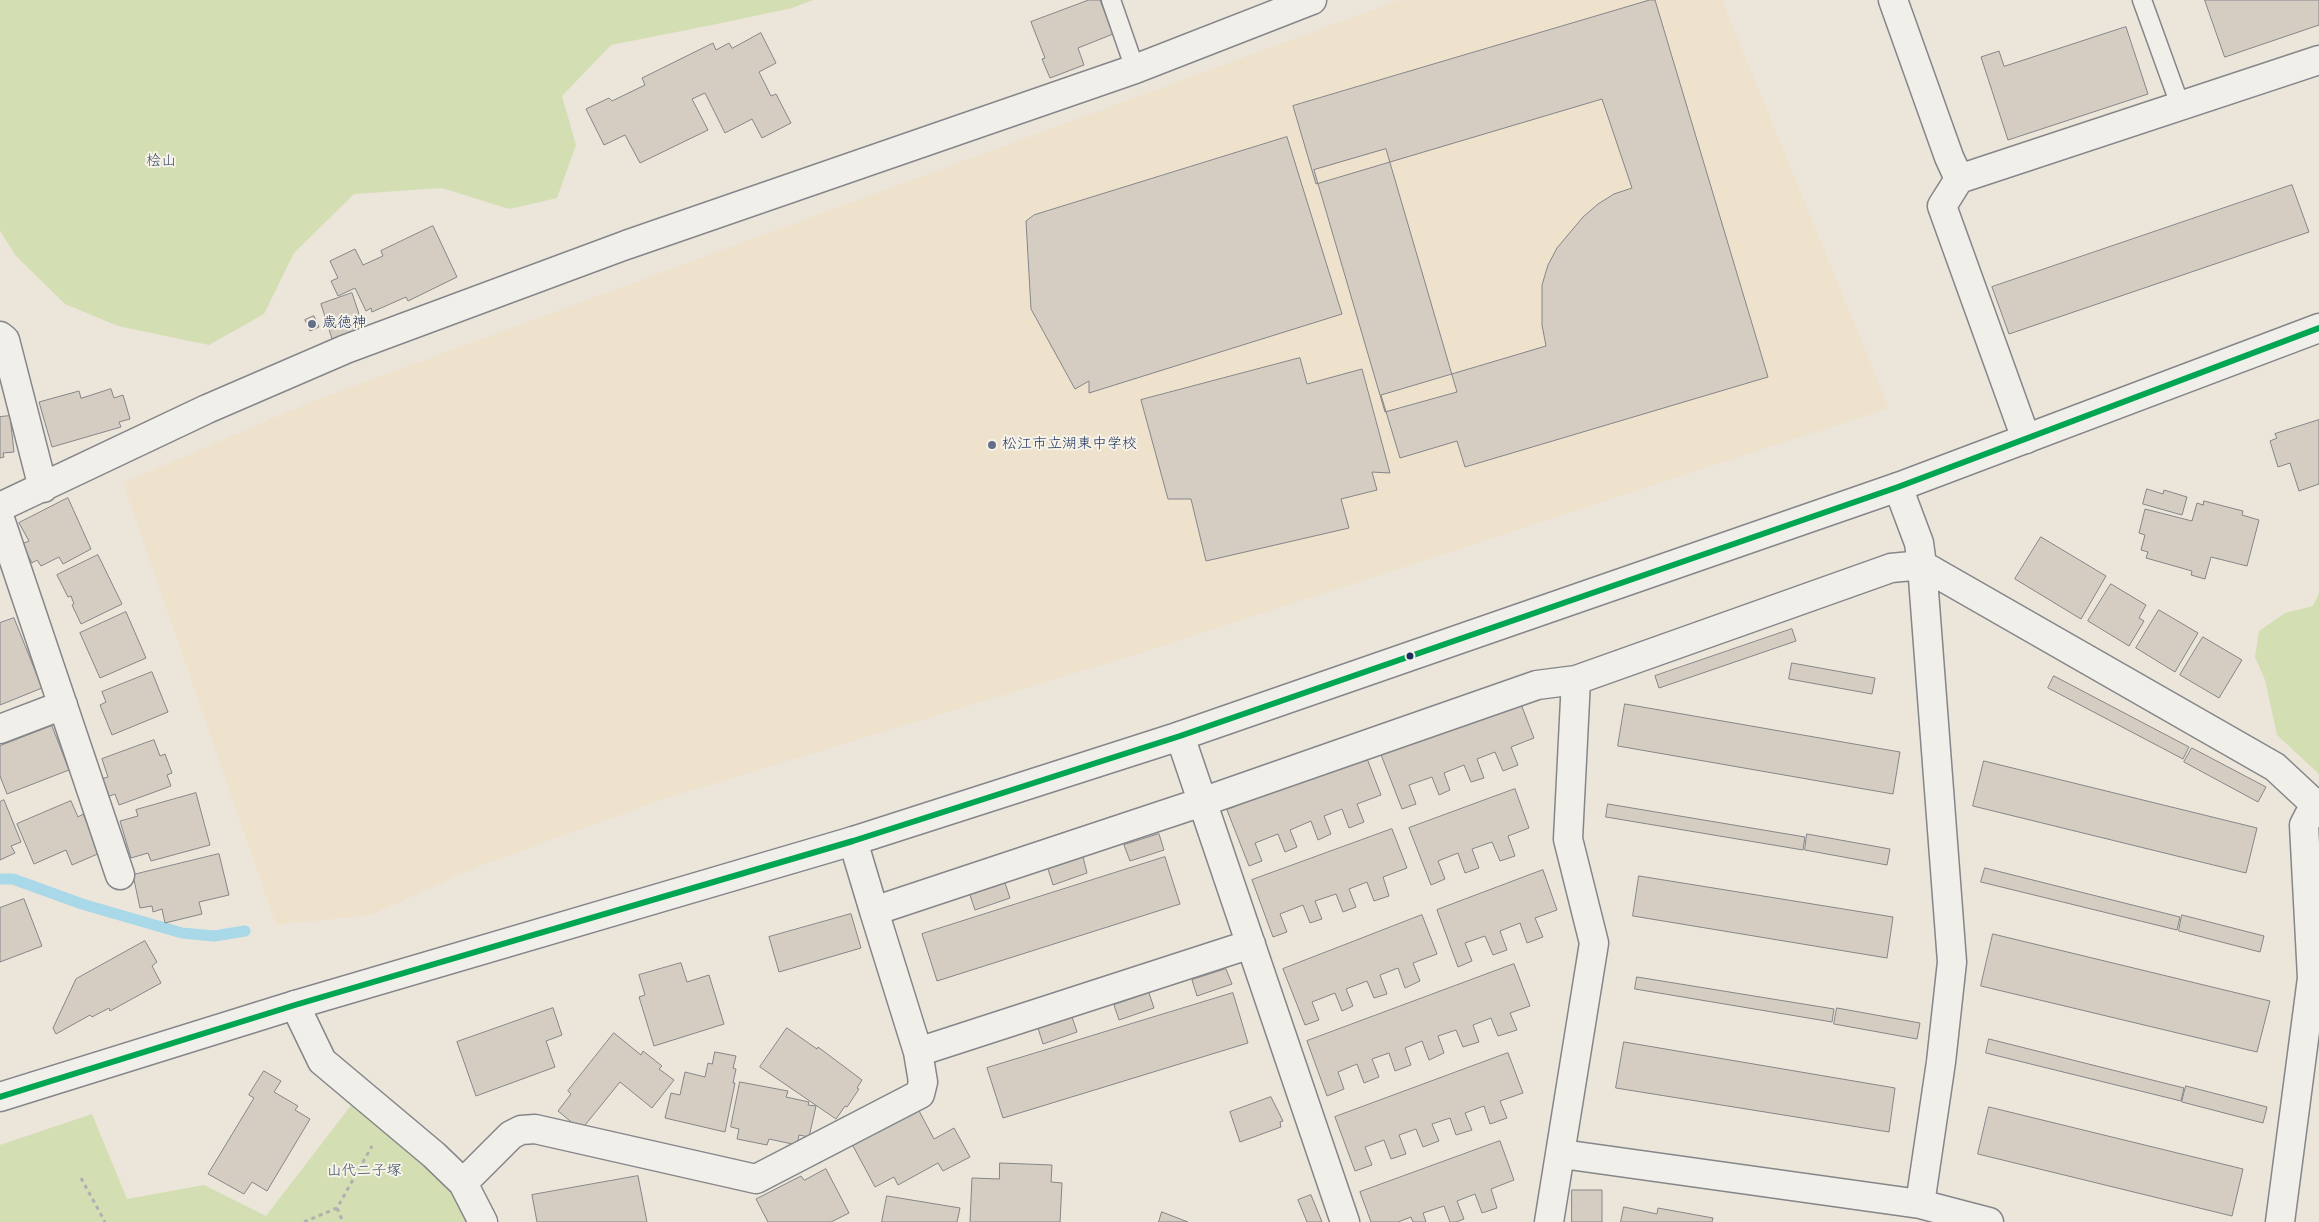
<!DOCTYPE html>
<html>
<head>
<meta charset="utf-8">
<style>
  body { margin:0 }
  canvas { display:block; background:#ebe5da }
</style>
</head>
<body>
<canvas width="2319" height="1222"></canvas>
<script>
const context = document.querySelector('canvas').getContext('2d');
context.lineJoin = 'round';
function fill(path, color) { context.fillStyle = color; context.fill(path, 'evenodd'); }
function strokePath(path, color, width, dash) { context.strokeStyle = color; context.lineWidth = width; context.lineCap = dash ? 'butt' : 'round'; context.setLineDash(dash || []); context.stroke(path); }
function label(font, color, halo, rows, align = 'center') {
  context.font = font + ' "Architects Daughter","Klee One",sans-serif'; context.lineWidth = 4; context.setLineDash([]); context.textBaseline = 'middle'; context.strokeStyle = halo; context.fillStyle = color; for (const [text, x, y, turn = 0] of rows) {
    context.save(); context.translate(x, y); context.rotate((+turn || 0) * Math.PI / 180); context.textAlign = isNaN(turn) ? turn : align; if (halo) context.strokeText(text, 0, 0); context.fillText(text, 0, 0); context.restore();
  }
}
fill(new Path2D(`
  M1399,0H1722L1889,408L1157,648L667,798L477,867L370,915L276,925L123,483L308,403Z`), '#eee2cd');
fill(new Path2D(`
  M0,0H813L792,8L712,25L611,45L562,96L576,145L557,198L509,209L442,188L354,194L294,253L264,314L209,345L118,326L65,304L16,256L0,231Z
  M2319,593V774L2277,735L2265,680L2255,657L2259,631L2285,613L2313,606Z
  M352,1104L386,1127L462,1194L473,1222H0V1145L92,1114L127,1199L204,1185L266,1216Z`), '#d3dfb2');
strokePath(new Path2D(`
  M0,879H13L82,904L182,933L214,936L245,931`), '#a9d8e8', 11);
const building = new Path2D(`
  M1089,0H1100L1113,34L1078,48L1084,65L1050,78L1042,59L1045,58L1031,22Z
  M1650,0H1655L1768,377L1465,467L1457,441L1400,458L1381,395L1546,346L1542,325V285L1548,265L1557,248L1583,217L1598,204L1614,194L1632,188L1602,99L1316,184L1293,106Z
  M2205,0H2319V25L2225,57Z
  M2126,27L2148,94L2008,140L1981,57L1999,51L2004,66Z
  M761,33L776,63L759,72L771,96L776,94L791,123L762,138L752,119L725,133L705,93L692,99L708,130L640,163L625,135L604,145L586,109L609,98L612,101L645,85L642,78L713,43L716,50L729,43L732,48Z
  M1287,137L1342,314L1089,393V381L1075,389L1031,309L1026,221L1034,215Z
  M1386,149L1457,392L1385,412L1314,170Z
  M2292,185L2309,232L2009,334L1992,287Z
  M433,226L457,277L408,301L406,297L372,312L371,308L366,311L355,288L338,296L331,281L338,278L330,261L355,249L363,265L383,256L381,251Z
  M352,293L364,329L332,339L321,304Z
  M314,316L319,327L310,331L305,320Z
  M1300,358L1307,384L1362,369L1390,473L1372,472L1377,490L1341,499L1349,528L1206,561L1191,499H1168L1141,400Z
  M111,389L114,398L123,395L130,419L119,422L121,427L52,447L39,402L79,391L81,398Z
  M10,416L14,452L3,453L4,457L0,458V417Z
  M2319,420V484L2299,491L2290,463L2278,467L2270,441L2277,438L2275,434Z
  M2147,489L2163,494L2164,490L2187,497L2182,515L2143,504Z
  M68,498L91,549L63,564L59,557L41,566L37,560L32,563L22,544L29,541L19,523Z
  M2204,501L2243,511L2242,515L2259,520L2247,566L2211,557L2205,579L2191,575L2192,571L2146,558L2148,552L2141,550L2145,535L2139,533L2145,509L2192,521L2197,503L2203,505Z
  M2041,537L2106,576L2081,619L2015,579Z
  M98,555L122,604L81,624L72,605L74,604L71,596L68,597L57,575Z
  M2111,584L2146,605L2139,618L2144,621L2129,646L2088,621Z
  M2159,610L2198,633L2175,672L2136,648Z
  M126,612L146,658L100,678L80,633Z
  M14,618L42,688L0,705V623Z
  M1792,629L1796,641L1659,688L1655,676Z
  M2203,637L2242,660L2219,698L2180,675Z
  M1792,663L1875,678L1872,694L1789,679Z
  M152,672L168,712L112,735L100,705L106,702L102,692Z
  M2054,676L2189,747L2183,759L2048,688Z
  M1519,699L1534,738L1511,747L1518,765L1503,771L1495,752L1477,759L1484,778L1471,782L1464,765L1444,773L1450,790L1439,795L1432,777L1409,785L1416,804L1402,809L1380,752Z
  M1625,704L1900,752L1893,794L1618,746Z
  M52,726L69,770L7,794L0,776V746Z
  M154,740L160,756L165,754L172,773L167,775L171,786L119,805L115,794L107,797L101,779L108,777L102,759Z
  M2192,748L2266,787L2258,802L2184,762Z
  M1366,756L1381,795L1357,804L1364,822L1349,828L1342,809L1324,816L1331,834L1318,840L1311,821L1290,830L1297,847L1285,852L1278,834L1255,843L1262,861L1249,866L1227,810Z
  M1984,761L2257,828L2246,873L1973,806Z
  M1515,789L1529,828L1508,836L1515,856L1500,861L1492,842L1472,849L1479,868L1465,873L1458,853L1438,861L1445,879L1431,885L1409,828Z
  M196,793L210,845L151,861L148,853L131,858L120,821L138,816L136,810Z
  M4,800L21,842L11,846L15,853L0,860V802Z
  M71,801L78,817L83,814L100,853L72,865L66,850L34,864L17,824Z
  M1608,804L1805,837L1803,850L1606,817Z
  M1392,829L1407,868L1383,877L1389,896L1374,901L1367,882L1349,889L1356,907L1343,912L1336,894L1315,901L1322,919L1310,923L1303,905L1280,914L1287,932L1273,937L1252,880Z
  M1159,834L1164,850L1130,861L1124,845Z
  M1807,834L1890,849L1887,865L1805,850Z
  M219,854L229,895L199,902L202,914L165,923L162,909L153,912L152,906L140,908L133,875Z
  M1083,857L1087,873L1053,885L1048,869Z
  M1165,857L1180,904L937,981L922,934Z
  M1985,868L2180,917L2177,930L1981,882Z
  M1543,870L1557,910L1535,918L1543,937L1527,943L1520,923L1500,931L1507,950L1493,955L1485,936L1465,943L1472,961L1458,967L1437,910Z
  M1639,876L1893,917L1887,958L1633,916Z
  M1005,883L1010,898L975,910L970,895Z
  M24,899L42,946L0,962V908Z
  M851,914L861,948L779,972L769,937Z
  M1422,915L1437,954L1413,963L1420,981L1405,988L1398,968L1380,975L1387,994L1374,998L1367,981L1346,989L1353,1006L1342,1011L1335,993L1312,1002L1319,1020L1305,1025L1283,969Z
  M2182,915L2264,936L2260,952L2179,931Z
  M1993,934L2270,1001L2257,1052L1981,986Z
  M145,941L157,962L152,966L161,983L110,1011L109,1008L92,1017L90,1015L56,1034L53,1028L76,979Z
  M681,963L687,982L709,975L724,1024L654,1046L639,997L645,995L639,975Z
  M1514,964L1530,1006L1510,1013L1517,1030L1498,1036L1491,1018L1473,1025L1479,1042L1463,1047L1456,1030L1438,1036L1444,1053L1429,1060L1422,1041L1405,1048L1411,1065L1395,1071L1389,1053L1372,1059L1379,1077L1364,1083L1357,1064L1338,1072L1344,1089L1327,1096L1307,1041Z
  M1226,969L1232,984L1197,996L1192,980Z
  M1637,977L1834,1009L1832,1022L1635,989Z
  M1149,993L1154,1008L1119,1020L1114,1005Z
  M1233,993L1248,1043L1003,1118L987,1068Z
  M553,1008L562,1035L546,1041L555,1067L476,1096L457,1042Z
  M1837,1008L1920,1023L1917,1039L1834,1024Z
  M1072,1017L1077,1032L1043,1044L1038,1028Z
  M787,1028L817,1049L818,1047L862,1080L857,1088L859,1089L847,1107L845,1106L836,1119L760,1067Z
  M614,1033L641,1055L643,1051L662,1066L659,1069L674,1080L652,1108L620,1082L581,1130L558,1111L571,1094L568,1091Z
  M1989,1039L2184,1088L2181,1101L1986,1053Z
  M1624,1042L1895,1088L1889,1132L1616,1088Z
  M715,1052L736,1056L733,1068L736,1069L733,1083H735L725,1132L665,1118L671,1093L680,1095L685,1072L705,1077L708,1063L712,1064Z
  M1508,1053L1523,1093L1500,1101L1507,1118L1490,1124L1484,1106L1465,1113L1472,1130L1456,1135L1450,1118L1432,1124L1439,1141L1423,1147L1416,1129L1399,1135L1406,1154L1391,1159L1384,1140L1365,1147L1372,1165L1355,1171L1335,1117Z
  M264,1071L281,1081L274,1092L298,1106L295,1110L310,1119L267,1191L252,1182L244,1194L208,1174L254,1098L249,1095Z
  M740,1082L788,1091L786,1097L809,1102L808,1105L816,1106L809,1137L799,1135L797,1145L769,1139L767,1145L737,1139L739,1129L731,1127Z
  M2186,1086L2267,1107L2263,1123L2182,1102Z
  M1271,1097L1283,1121L1280,1122L1281,1127L1240,1142L1230,1112Z
  M1989,1107L2243,1169L2232,1216L1978,1154Z
  M918,1109L934,1139L954,1128L970,1157L943,1171L938,1163L898,1185L894,1177L875,1187L852,1144Z
  M1500,1141L1514,1180L1491,1189L1497,1208L1482,1213L1475,1194L1457,1201L1464,1219L1456,1222H1450L1444,1206L1423,1213L1426,1222H1413L1411,1217L1398,1222H1371L1360,1192Z
  M1000,1163L1052,1165L1051,1182L1062,1183L1060,1222H970L972,1178L999,1179Z
  M826,1169L849,1213L831,1222H768L756,1199L801,1176L804,1180Z
  M638,1176L647,1222H537L532,1195Z
  M1572,1190H1602V1222H1572Z
  M1311,1195L1322,1222H1307L1298,1200Z
  M887,1196L960,1208L957,1222H882Z
  M1624,1207L1657,1214L1658,1208L1713,1218L1712,1222H1621Z
  M1162,1212L1188,1222H1159Z`);
fill(building, '#d5cdc2');
strokePath(building, '#85868a', 1);
const service = new Path2D(`
  M1111,0L1135,69
  M2142,0L2180,105`);
const minor = new Path2D(`
  M1893,0L1949,157L1959,179
  M0,336L5,340L43,488
  M2026,439L1942,206L1959,179L2319,60
  M1898,487L1919,543L1922,565L1952,962L1941,1062L1920,1204
  M0,507L207,409L346,349L626,245L1135,69L1312,0
  M0,519L120,875
  M0,729L63,705
  M1180,736L1345,1222
  M853,841L874,911L1202,802L1537,685L1576,680L1891,568L1922,565L2275,767L2319,808
  M874,911L918,1052L1251,944
  M295,1005L322,1061L434,1155L463,1183L483,1222
  M1562,1154L1920,1204L1989,1222
  M463,1183L511,1135L521,1130L535,1129L756,1179L920,1094L923,1082L918,1052
  M1549,1222L1594,943L1568,839L1576,680
  M2280,1222L2312,978L2304,825L2315,804`);
const tertiary = new Path2D(`
  M0,1097L295,1005L853,841L1180,736L1898,487L2319,328`);
strokePath(service, '#85868a', 21);
strokePath(minor, '#85868a', 31);
strokePath(tertiary, '#85868a', 31);
strokePath(new Path2D(`
  M81,1178L105,1222
  M337,1208L343,1222
  M304,1222L337,1208L372,1146`), '#b0b0b2', 3, [4, 4]);
strokePath(service, '#f1efea', 18);
strokePath(minor, '#f1efea', 28);
strokePath(tertiary, '#f1efea', 28);
strokePath(new Path2D(`
  M0,1097L295,1005L853,841L1180,736L1898,487L2319,328`), '#00a651', 6);
for (const [x, y, r, color] of [
  [312,324,5,"#646f89"],
  [992,445,5,"#646f89"],
  [1410,656,4.5,"#1b2f5e"]
]) { const dot = new Path2D(); dot.arc(x, y, r, 0, 2 * Math.PI); context.fillStyle = color; context.fill(dot); strokePath(dot, '#f7f3e8', 2); }
label('15px', '#3c5168', '#f7f3e8', [
  ["桧山",161,162],
  ["山代二子塚",364,1172]
]);
label('15px', '#1b2f5e', '#f7f3e8', [
  ["歳徳神",322,324],
  ["松江市立湖東中学校",1002,445]
], 'left');
</script>
</body>
</html>
